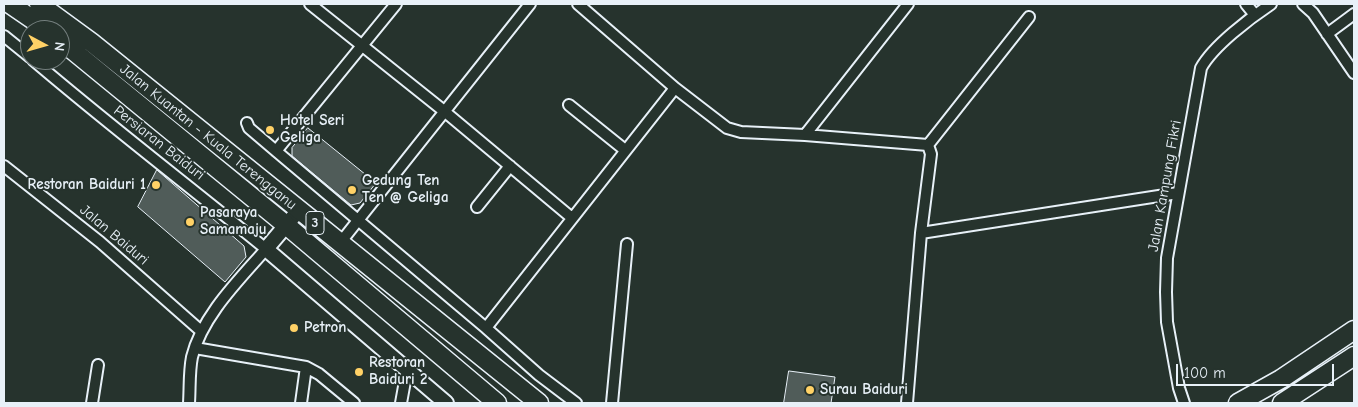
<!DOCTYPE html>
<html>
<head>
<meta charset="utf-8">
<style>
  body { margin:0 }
  #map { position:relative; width:1358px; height:407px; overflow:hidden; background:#26332d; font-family:"Comic Neue",sans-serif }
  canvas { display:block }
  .frame { position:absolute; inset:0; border:5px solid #e8f1f8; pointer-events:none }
  .north { position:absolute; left:20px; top:20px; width:50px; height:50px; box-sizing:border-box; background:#26332d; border:1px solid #747f7e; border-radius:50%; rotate:96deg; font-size:14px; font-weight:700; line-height:20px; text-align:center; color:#e8f1f8 }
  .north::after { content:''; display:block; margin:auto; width:18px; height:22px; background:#ffd166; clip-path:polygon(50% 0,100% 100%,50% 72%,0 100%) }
  .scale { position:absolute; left:1176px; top:364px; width:158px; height:22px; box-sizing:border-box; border:2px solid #e8f1f8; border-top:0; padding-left:6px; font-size:15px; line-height:18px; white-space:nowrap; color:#e8f1f8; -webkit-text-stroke:4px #26332d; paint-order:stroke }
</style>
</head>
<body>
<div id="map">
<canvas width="1358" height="407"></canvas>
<div class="frame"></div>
<div class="north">N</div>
<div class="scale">100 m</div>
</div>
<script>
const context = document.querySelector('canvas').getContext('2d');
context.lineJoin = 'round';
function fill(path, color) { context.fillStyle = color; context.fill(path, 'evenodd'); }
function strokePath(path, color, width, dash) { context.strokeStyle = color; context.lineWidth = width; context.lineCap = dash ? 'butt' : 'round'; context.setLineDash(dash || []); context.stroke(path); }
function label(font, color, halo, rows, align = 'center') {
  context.font = font + ' "Comic Neue",sans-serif'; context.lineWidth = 4; context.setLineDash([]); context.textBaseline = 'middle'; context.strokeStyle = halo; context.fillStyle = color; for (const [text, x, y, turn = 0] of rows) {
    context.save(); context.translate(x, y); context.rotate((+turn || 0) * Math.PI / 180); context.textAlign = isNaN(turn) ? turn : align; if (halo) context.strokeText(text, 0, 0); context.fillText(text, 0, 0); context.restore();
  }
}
const building = new Path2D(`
  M308,128L376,183L360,203L351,205L292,156V148Z
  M157,170L244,246L246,257L225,282L138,207Z
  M789,371L835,377L831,403H784Z`);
fill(building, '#505c59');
strokePath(building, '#e8f1f8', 1);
const street = new Path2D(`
  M310,4L444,111L572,218
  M578,4L675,88L727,128L741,132L805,135L928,145L931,154L921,233L907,403
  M1246,4L1255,15
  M1303,4L1313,13L1354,73
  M1327,34L1354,14
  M4,36L30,57
  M33,60C109,125 189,186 266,249C239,280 202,316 192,357C189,372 190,388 189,403
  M569,105L625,150
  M247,123L249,128L276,151L486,328L539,375L576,403
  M805,135L908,4
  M928,145L1029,17
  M276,151L396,4
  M4,166L100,242L201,331
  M477,207L510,166
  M921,233L1178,193
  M340,243L530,4
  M486,328L675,88
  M195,348L306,367L319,374L354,403
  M92,403L98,365
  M301,403L306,367
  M401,403L407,370
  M612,403L627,244
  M1184,403L1179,388L1167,322L1166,292L1167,258L1201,68C1213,46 1250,18 1271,4`);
const secondary = new Path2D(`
  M299,210L266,249L446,403`);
const highway = new Path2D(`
  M10,4L48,30
  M39,4L91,42L539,403
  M60,40L286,225L497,403
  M1238,403L1281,379L1354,330
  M1282,403L1354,356`);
strokePath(street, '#e8f1f8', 14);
strokePath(secondary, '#e8f1f8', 18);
strokePath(highway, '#e8f1f8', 21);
strokePath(street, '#26332d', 10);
strokePath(secondary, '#26332d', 14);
strokePath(highway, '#26332d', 18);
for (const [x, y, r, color] of [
  [270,130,5,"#ffd166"],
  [156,185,5,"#ffd166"],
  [352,190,5,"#ffd166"],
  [190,222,5,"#ffd166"],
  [294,328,5,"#ffd166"],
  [359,372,5,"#ffd166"],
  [810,390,5,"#ffd166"]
]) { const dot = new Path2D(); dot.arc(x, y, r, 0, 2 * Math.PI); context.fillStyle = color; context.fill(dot); strokePath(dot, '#26332d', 2); }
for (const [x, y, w] of [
  [315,223,18]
]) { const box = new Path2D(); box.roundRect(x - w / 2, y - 11.5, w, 23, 4); context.fillStyle = '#26332d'; context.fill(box); strokePath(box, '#e8f1f8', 1); }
label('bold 14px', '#e8f1f8', null, [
  ["3",315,223]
]);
label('bold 15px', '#e8f1f8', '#26332d', [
  ["Hotel Seri",280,121],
  ["Geliga",280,138],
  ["Gedung Ten",362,181],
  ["Ten @ Geliga",362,198],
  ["Restoran Baiduri 1",146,185,"right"],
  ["Pasaraya",200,213],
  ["Samamaju",200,230],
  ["Petron",304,328],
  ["Restoran",369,363],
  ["Baiduri 2",369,380],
  ["Surau Baiduri",820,390]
], 'left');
label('15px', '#e8f1f8', '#26332d', [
  ["Jalan Kuantan - Kuala Terengganu",208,137,39],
  ["Persiaran Baiduri",159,143,38],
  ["Jalan Kampung Fikri",1165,186,-80],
  ["Jalan Baiduri",114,235,40]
]);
</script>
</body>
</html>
